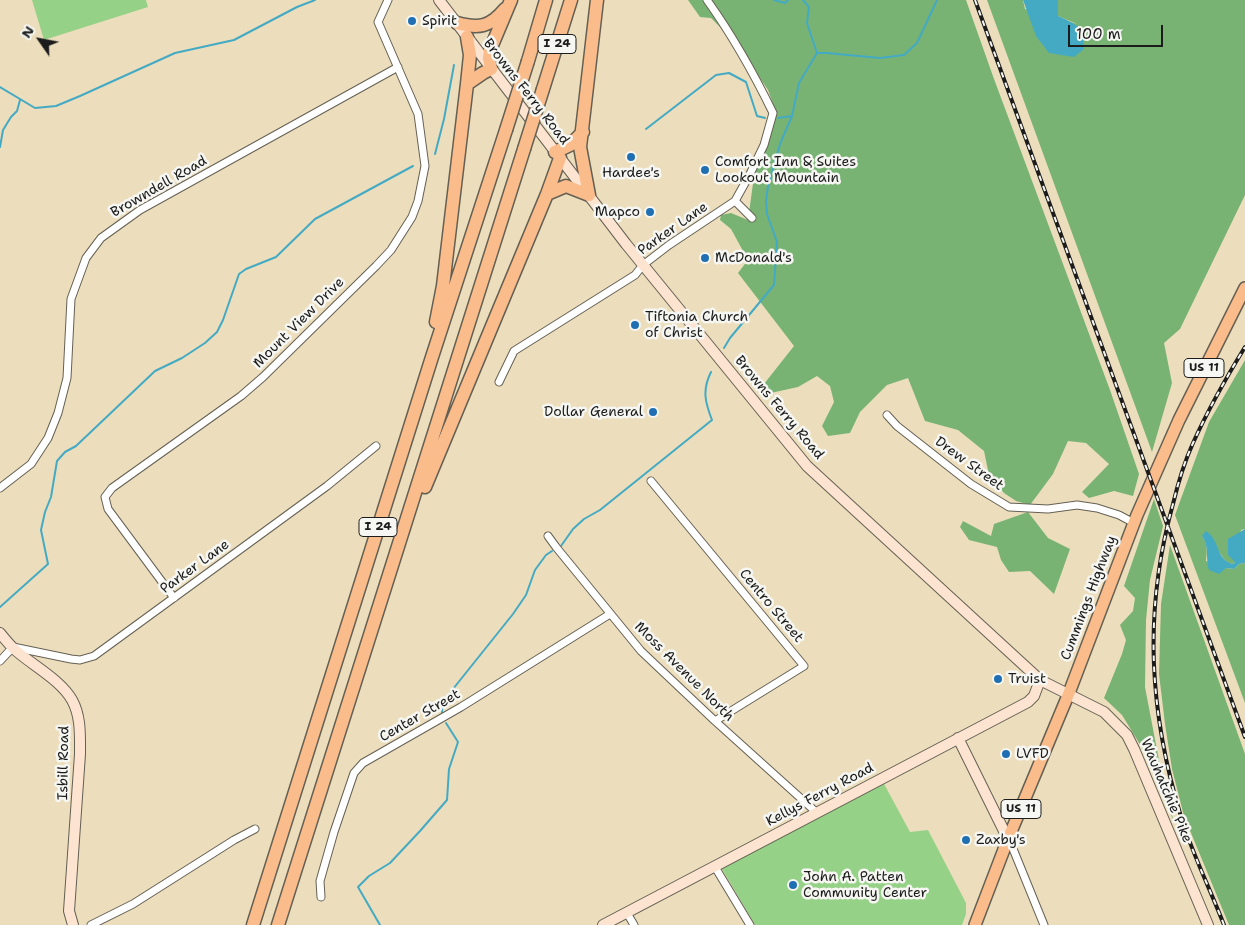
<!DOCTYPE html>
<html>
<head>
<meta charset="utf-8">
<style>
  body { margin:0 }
  #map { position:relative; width:1245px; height:925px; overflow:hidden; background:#ecdebc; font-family:"Shantell Sans",sans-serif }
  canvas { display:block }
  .north { position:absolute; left:15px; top:15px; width:50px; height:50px; -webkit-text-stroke:4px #f6f6f2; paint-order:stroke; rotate:303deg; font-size:14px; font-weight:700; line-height:20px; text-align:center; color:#1c1c1c }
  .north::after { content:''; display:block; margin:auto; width:18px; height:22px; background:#1c1c1c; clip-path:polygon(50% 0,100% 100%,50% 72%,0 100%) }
  .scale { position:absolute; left:1068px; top:25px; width:95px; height:22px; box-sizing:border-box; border:2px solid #1c1c1c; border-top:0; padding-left:6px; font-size:15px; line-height:18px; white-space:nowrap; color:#1c1c1c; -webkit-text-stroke:4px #f6f6f2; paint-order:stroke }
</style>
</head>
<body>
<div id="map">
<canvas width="1245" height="925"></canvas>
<div class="north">N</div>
<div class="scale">100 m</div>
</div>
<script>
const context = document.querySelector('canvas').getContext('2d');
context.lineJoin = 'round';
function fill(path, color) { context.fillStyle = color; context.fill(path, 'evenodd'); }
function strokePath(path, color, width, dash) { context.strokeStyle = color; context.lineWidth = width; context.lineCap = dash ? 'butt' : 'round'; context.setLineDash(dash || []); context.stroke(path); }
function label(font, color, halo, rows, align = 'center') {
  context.font = font + ' "Shantell Sans",sans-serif'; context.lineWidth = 5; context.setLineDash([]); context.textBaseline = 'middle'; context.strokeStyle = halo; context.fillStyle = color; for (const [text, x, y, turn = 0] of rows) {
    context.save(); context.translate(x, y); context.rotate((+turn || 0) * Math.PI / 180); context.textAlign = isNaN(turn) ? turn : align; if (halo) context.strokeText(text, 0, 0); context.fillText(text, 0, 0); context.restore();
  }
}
fill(new Path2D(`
  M32,0H146L148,7L44,40Z
  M883,782L910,832L928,830L966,903V914L962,925H755L722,869Z`), '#95d186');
fill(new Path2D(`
  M688,0H966L994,79L1110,390L1139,474L1133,496L1114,491L1089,498L1082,492L1109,464L1086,443L1068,441L1053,474L1030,505L1016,501L1004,493L989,475L984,451L958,430L925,421L908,378L887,385L860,412L850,433L828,436L822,426L834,402L830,386L817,376L798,387L766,394L760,389L794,346L738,273L748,260L731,229L720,220L721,215L731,213L748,220L755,169L776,112L768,90L737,44L711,18L700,17Z
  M987,0H1023L1025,9L1077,24L1058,16V0H1245V195L1180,329L1164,343L1172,383L1152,452Z
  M1245,360V529L1241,530L1235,562L1233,564C1224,562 1223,557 1218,550C1214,545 1207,540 1202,536C1208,544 1207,551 1206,561L1226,568L1234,569L1239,564L1245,563V703L1175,515L1209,422Z
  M1154,499L1163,526L1150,580L1146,620L1145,687L1166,797L1175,824L1144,751L1122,715L1104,698L1122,654L1126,640L1120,625L1133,611L1135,598L1124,586Z
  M1028,512L1048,538L1070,549L1054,594L1030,571L1009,572L1001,560L997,547L969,540L960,527L963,521L991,536L994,524Z
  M1170,545L1245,754V925H1229L1184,816L1172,769L1165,724L1159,674L1161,604Z`), '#78b373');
fill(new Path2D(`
  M1023,0H1058V16C1078,25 1083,26 1084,49L1074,57L1049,53L1036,36Z
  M1245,529V563L1239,564L1234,569L1226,568L1219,574L1209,570C1205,556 1210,548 1202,536L1206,531C1220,540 1216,560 1233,564L1235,562L1228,555V539Z`), '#44aac4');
strokePath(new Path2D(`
  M774,0L785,3L788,0
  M817,53H827L880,58L904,55L917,43L937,0
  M0,87L35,108L56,106L80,96L175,53L234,40L297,7L315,0
  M778,118L792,116
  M646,129L716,75L729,73L746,82L757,116L765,118
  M0,147L3,130L11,117L17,111L20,100
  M435,154L444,119L454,65
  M724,348L730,338L774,285L777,242L767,214L766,201L768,186L780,144L792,116L799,83L817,53L807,23L809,7L803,0
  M561,546L573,529L584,519L600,510L712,420C705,402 702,390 711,372
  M0,607L48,564L41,530L45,512L51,497L57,461L65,452L76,446L155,371L182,358L205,343L217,332L223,320L239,274L246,269L276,257L315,219L413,166
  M442,714V708L453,689L513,614L526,595L535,570L546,555L552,551
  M380,925L358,887L369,876L390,863L420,831L447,800L449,769L458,742L446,723`), '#44aac4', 2);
const street = new Path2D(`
  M735,201L752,218
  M499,382L514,351L635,275L643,265L669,245L735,201L750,174L764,145L773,113C754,74 732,35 707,0
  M887,415L897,426L971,484L1009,507L1048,509L1077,505L1097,508L1119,515L1134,523
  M651,481L804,666L715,721
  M0,488L31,464L48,438L58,413L67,378L71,299L86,258L101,238L140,210L398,67
  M548,536L556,547L641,651L715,721L816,812
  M174,598L108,509L105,497L112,488L241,396L263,377L376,266L391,250L412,217L418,201L425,166L418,114L378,22L388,0
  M0,661L13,647L71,659L80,660L94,656L327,486L376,446
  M1009,839L1044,925
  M715,867L750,925
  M321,897L320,881L334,832L354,773L363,763L461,707L610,614
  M627,913L634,925
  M91,925L133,904L234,840L255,829`);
const secondary = new Path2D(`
  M439,0L626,244L807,466L1040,680L1104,712L1127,735L1134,749L1208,925
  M0,633C4,638 8,643 13,648C30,664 60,679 72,700C81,716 80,735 80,754L69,911L73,925
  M958,738L1008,839
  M603,925L1028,702L1034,696L1040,680`);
const primary = new Path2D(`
  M975,925L1008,839L1069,693L1137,515L1179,420L1245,288`);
const highway = new Path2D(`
  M457,23C479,29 490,27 505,9
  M528,61L546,0
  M467,84L483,73L491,69L489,58L490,50L511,0
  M543,89L571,0
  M555,152L570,145L583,132
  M547,194L560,158
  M589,195L580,147L597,0
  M436,322L443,286L467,84L470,55L467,37
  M425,487L547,194L566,186L589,195
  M253,925L432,357L506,130
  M278,925L524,149`);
strokePath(street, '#656054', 9);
strokePath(secondary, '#656054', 12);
strokePath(primary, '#656054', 14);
strokePath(highway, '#656054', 15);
strokePath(street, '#fff', 7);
strokePath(secondary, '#fde4d1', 10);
strokePath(primary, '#fabc8b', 11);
strokePath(highway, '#fabc8b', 12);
const rail = new Path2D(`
  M975,0L1245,737
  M1224,925C1211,891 1193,855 1182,820C1149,713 1143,612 1173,504C1178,483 1184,463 1193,443C1208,410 1226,378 1245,347`);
strokePath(rail, '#1c1c1c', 4);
strokePath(rail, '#f6f6f2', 2, [5.5]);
const highwayBridge = new Path2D(`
  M506,130L528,61
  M524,149L543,89`);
strokePath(highwayBridge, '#656054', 15, []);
strokePath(highwayBridge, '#fabc8b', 12);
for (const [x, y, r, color] of [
  [412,21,5,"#1f6fb2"],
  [631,157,5,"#1f6fb2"],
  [705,170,5,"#1f6fb2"],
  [650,212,5,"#1f6fb2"],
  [705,258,5,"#1f6fb2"],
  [635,325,5,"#1f6fb2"],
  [653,412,5,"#1f6fb2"],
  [998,679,5,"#1f6fb2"],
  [1006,754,5,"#1f6fb2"],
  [966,840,5,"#1f6fb2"],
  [793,885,5,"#1f6fb2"]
]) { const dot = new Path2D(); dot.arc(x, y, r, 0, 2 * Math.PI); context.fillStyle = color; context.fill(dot); strokePath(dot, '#f6f6f2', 2); }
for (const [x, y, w] of [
  [557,44,38],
  [1204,368,40],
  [378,527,38],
  [1021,809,40]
]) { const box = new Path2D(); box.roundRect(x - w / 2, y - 9.5, w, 19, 4); context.fillStyle = '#f6f6f2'; context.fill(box); strokePath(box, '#1c1c1c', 1); }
label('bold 12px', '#1c1c1c', null, [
  ["I 24",557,44],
  ["US 11",1204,368],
  ["I 24",378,527],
  ["US 11",1021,809]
]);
label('14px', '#1c1c1c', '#f6f6f2', [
  ["Spirit",422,21],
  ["Comfort Inn & Suites",715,162],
  ["Lookout Mountain",715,178],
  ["Hardee's",631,173,"center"],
  ["Mapco",640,212,"right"],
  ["McDonald's",715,258],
  ["Tiftonia Church",645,317],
  ["of Christ",645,333],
  ["Dollar General",643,412,"right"],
  ["Truist",1008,679],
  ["LVFD",1016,754],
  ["Zaxby's",976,840],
  ["John A. Patten",803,877],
  ["Community Center",803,893]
], 'left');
label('14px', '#1c1c1c', '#f6f6f2', [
  ["Browns Ferry Road",526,92,52],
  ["Browndell Road",159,187,-30],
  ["Parker Lane",673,229,-35],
  ["Mount View Drive",299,323,-45],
  ["Browns Ferry Road",779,408,50],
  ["Drew Street",969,464,36],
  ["Parker Lane",195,567,-36],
  ["Cummings Highway",1089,598,-69],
  ["Centro Street",771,606,50],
  ["Moss Avenue North",684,672,45],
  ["Center Street",420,716,-30],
  ["Isbill Road",64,763,-89],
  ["Wauhatchie Pike",1166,791,67],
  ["Kellys Ferry Road",820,795,-28]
]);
</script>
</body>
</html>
